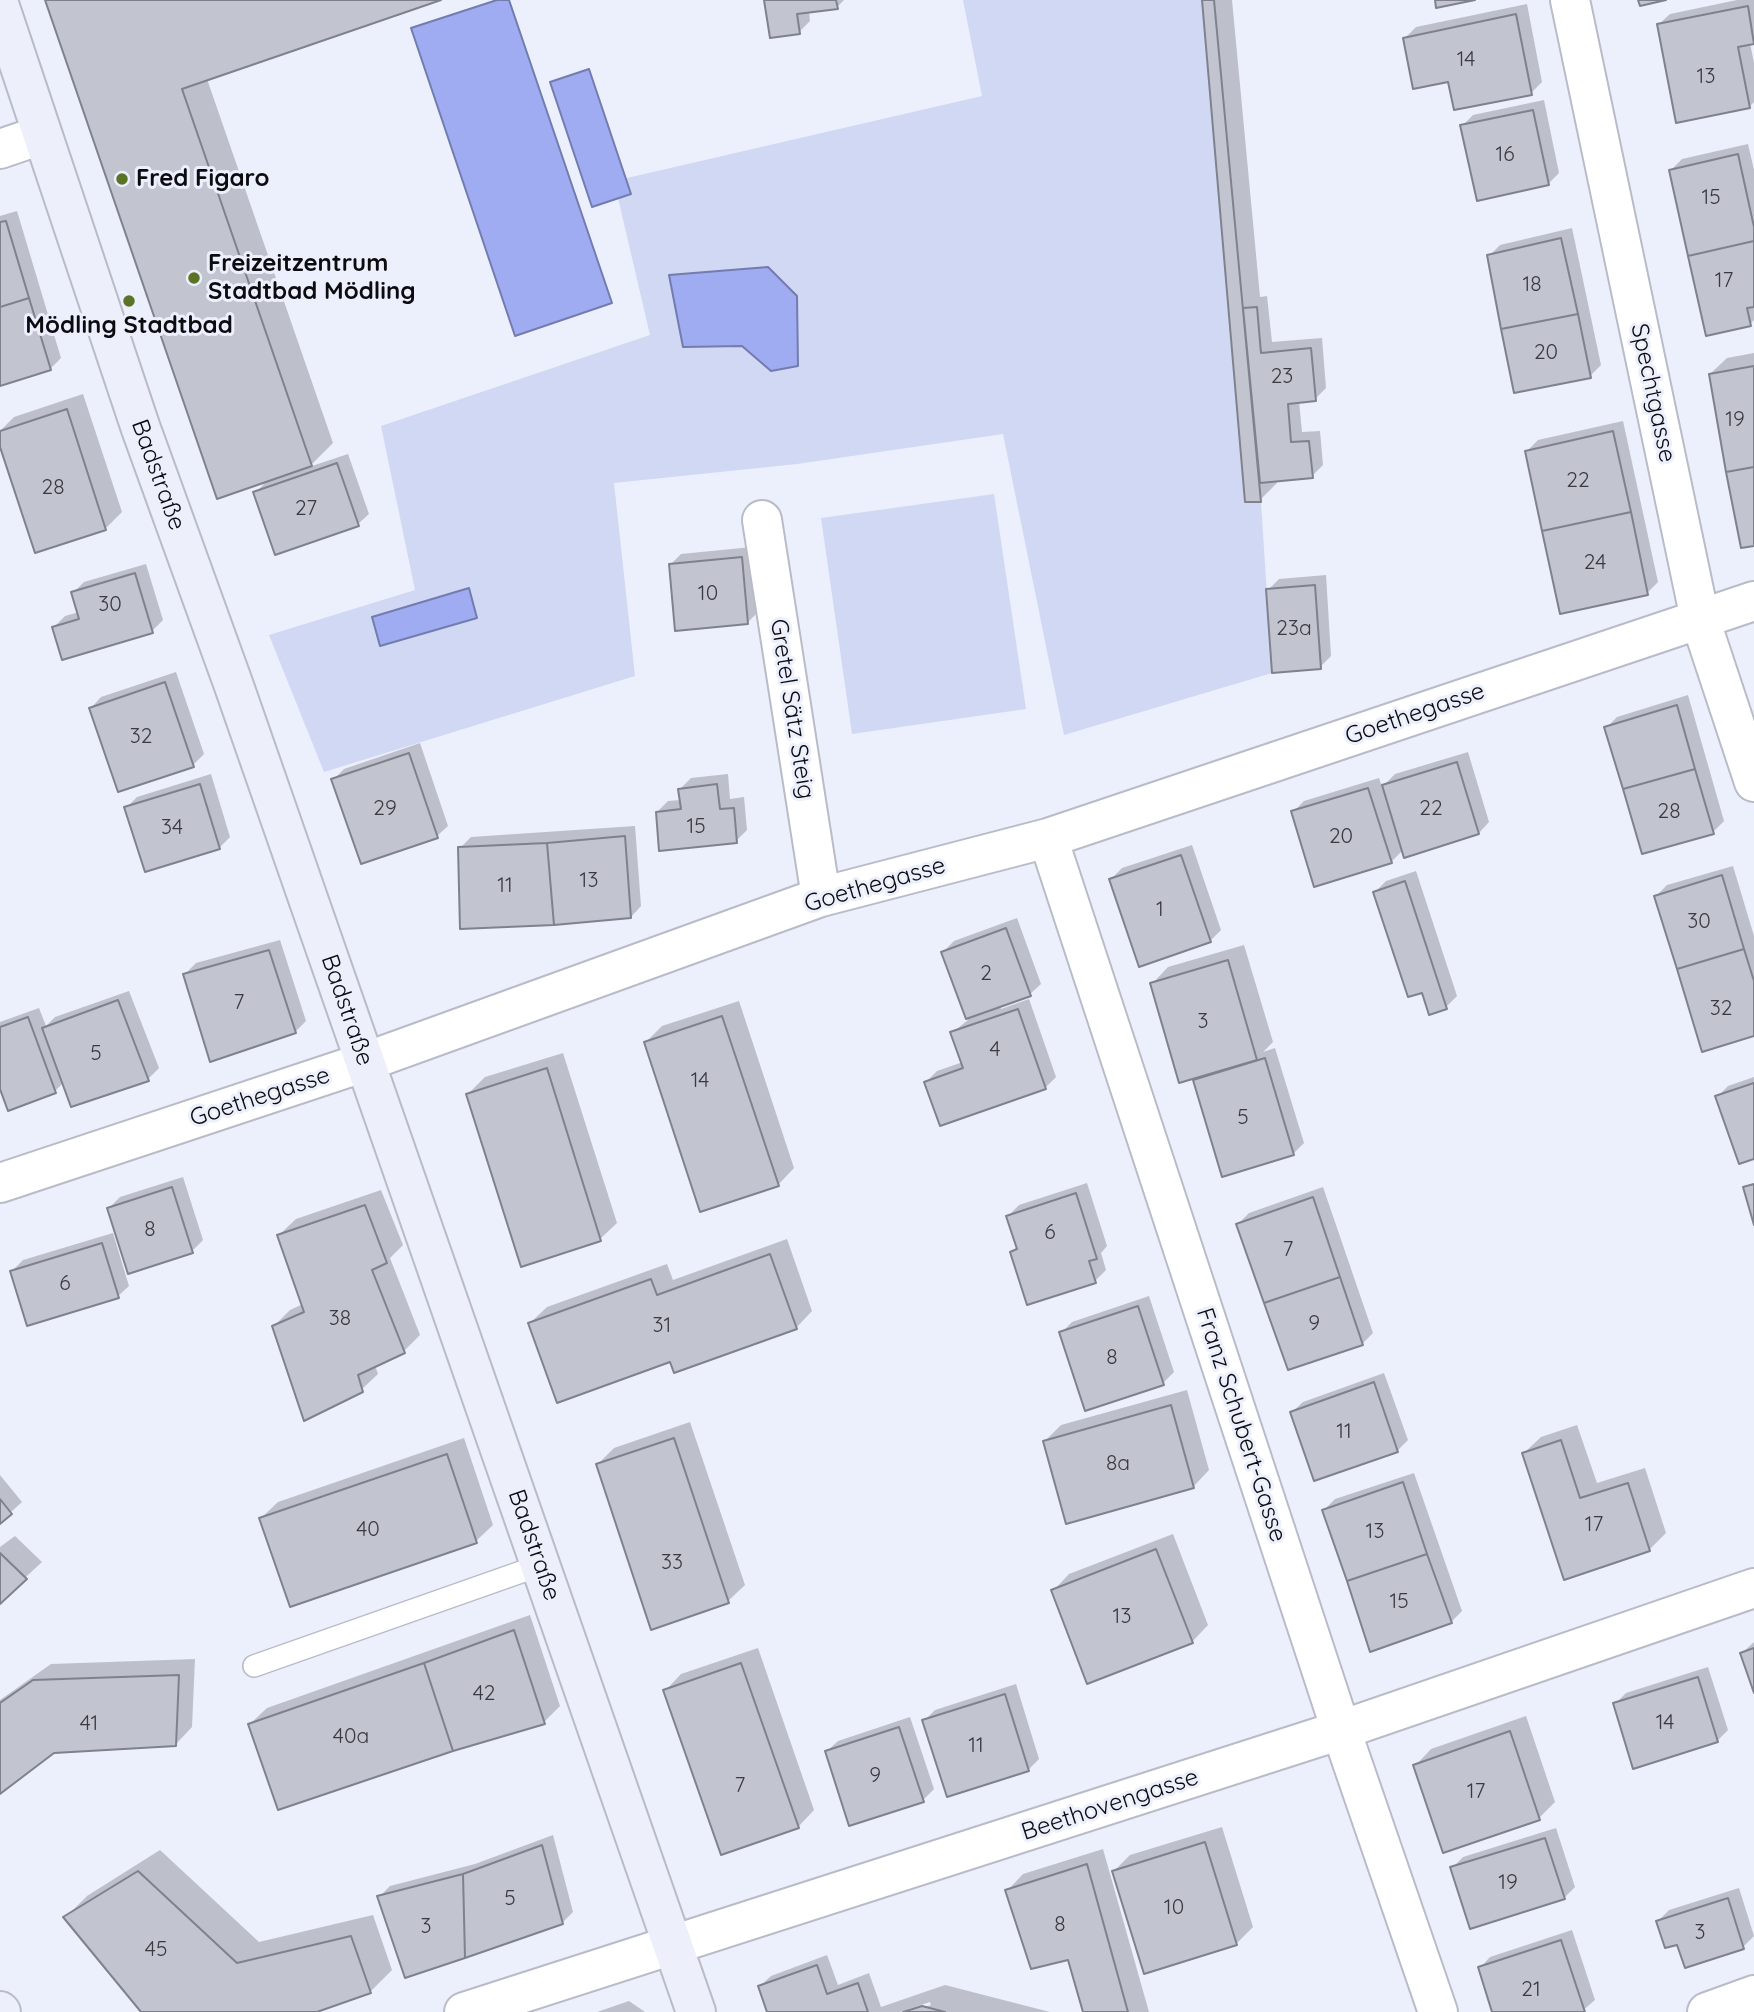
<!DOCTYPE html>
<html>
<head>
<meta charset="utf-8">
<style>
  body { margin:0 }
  canvas { display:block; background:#eceffc }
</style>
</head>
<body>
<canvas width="1754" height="2012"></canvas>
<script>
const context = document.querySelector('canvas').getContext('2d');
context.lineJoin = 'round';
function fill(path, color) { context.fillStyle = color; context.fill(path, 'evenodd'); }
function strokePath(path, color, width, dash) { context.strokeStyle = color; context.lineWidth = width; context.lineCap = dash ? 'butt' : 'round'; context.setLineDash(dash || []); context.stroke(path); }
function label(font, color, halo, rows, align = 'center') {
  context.font = font + ' Quicksand,sans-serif'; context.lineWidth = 6; context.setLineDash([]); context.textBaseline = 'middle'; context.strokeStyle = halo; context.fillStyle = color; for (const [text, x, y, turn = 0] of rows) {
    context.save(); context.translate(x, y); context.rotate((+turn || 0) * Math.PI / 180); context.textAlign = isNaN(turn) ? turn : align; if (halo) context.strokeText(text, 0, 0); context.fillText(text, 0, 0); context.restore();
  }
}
fill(new Path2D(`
  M963,0H1214L1261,502L1272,673L1064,735L1003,434L797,464L614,483L635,676L324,772L269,635L415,590L381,426L650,335L614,181L982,96Z
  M994,494L1026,709L852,734L821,518Z`), '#d1d8f4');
const water = new Path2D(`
  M497,0H509L612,303L515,336L411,28Z
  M589,69L631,194L592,207L550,82Z
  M768,267L797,296L798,366L771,371L742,346L683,347L669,275Z
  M469,588L477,618L380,646L372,617Z`);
fill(water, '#9facf1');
strokePath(water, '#737cae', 2);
fill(new Path2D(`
  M47,0H439L207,79L333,443L309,467L348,454L369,514L358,524L255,493L268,480Z
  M766,0H844L837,7L809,11L810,21L799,32Z
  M1204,0H1232L1260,297L1267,296L1272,342L1322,338L1326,388L1315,399L1299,401L1302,432L1320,431L1323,465L1312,476L1277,479V483L1260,500Z
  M1737,0H1754V42L1750,43L1754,63V102L1750,106L1659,24L1670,14Z
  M1527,4L1542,82L1531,93L1405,38L1416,27Z
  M1544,100L1559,173L1548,184L1462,126L1473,115Z
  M1748,144L1754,170V320L1750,324L1671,170L1682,159Z
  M17,211L61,358L50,369L0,385V216Z
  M1572,228L1601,365L1590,376L1489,256L1500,245Z
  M1754,353V544L1710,374L1727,358Z
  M83,394L122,512L106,528L36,551L0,441V431L14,417Z
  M1623,421L1658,582L1647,593L1527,451L1538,440Z
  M752,547L759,611L748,622L670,565L681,554Z
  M146,564L163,620L152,631L54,627L65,616L79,612L73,593L84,582Z
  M1326,575L1331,656L1320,667L1268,590L1279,579Z
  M176,672L204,754L193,765L91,708L101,697Z
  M1688,695L1724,821L1713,832L1606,728L1617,717Z
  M420,743L448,826L437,836L333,780L344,769Z
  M1468,752L1489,822L1479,833L1404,849L1391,862L1293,812L1304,801L1379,778L1382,787L1395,774Z
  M211,774L230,837L219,848L126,808L137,797Z
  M728,774L730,799L744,797L747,830L736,841L657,812L668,801L681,800L680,789L691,778Z
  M635,826L641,906L631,917L460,848L471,837Z
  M1192,845L1221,930L1210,941L1111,879L1122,868Z
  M1733,866L1754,936V1034L1656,896L1667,885Z
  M1416,871L1457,996L1446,1007L1430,1012L1423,991L1375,892L1386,881Z
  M1017,918L1041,984L1030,994L1000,1005L1001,1009L1029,999L1056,1077L1045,1088L926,1082L937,1071L963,1062L953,1032L968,1020L943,952L954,941Z
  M280,940L306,1021L295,1032L185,974L196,963Z
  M1244,945L1273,1042L1263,1052L1275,1048L1304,1143L1293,1154L1195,1080L1200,1075L1152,984L1168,967Z
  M129,991L159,1068L148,1079L72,1104L64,1082L55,1091L0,1084V1022L39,1008L46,1026L55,1017Z
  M739,1001L794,1168L778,1185L646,1042L662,1026Z
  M563,1053L617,1223L600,1239L468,1094L485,1077Z
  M1754,1077V1158L1718,1096L1728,1086Z
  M183,1177L203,1240L192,1251L109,1208L120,1197Z
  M1087,1183L1107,1246L1101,1253L1106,1270L1095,1281L1028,1303L1012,1252L1017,1247L1008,1216L1019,1205Z
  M1323,1187L1373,1333L1362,1344L1238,1224L1249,1213Z
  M381,1190L403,1245L390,1258L420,1335L404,1351L375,1365L378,1374L361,1390L274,1326L290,1310L303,1304L279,1235L296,1219Z
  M113,1233L129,1286L118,1296L12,1271L23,1260Z
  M787,1239L812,1311L796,1328L672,1360L530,1323L547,1307L667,1264L673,1280Z
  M1149,1296L1174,1372L1163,1383L1061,1333L1072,1322Z
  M1384,1373L1408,1440L1397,1451L1292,1412L1303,1402Z
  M1187,1390L1209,1470L1193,1487L1045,1441L1061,1425Z
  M690,1422L745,1585L728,1601L598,1464L614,1448Z
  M1577,1425L1597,1483L1645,1468L1666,1533L1649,1550L1565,1577L1524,1453L1541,1437Z
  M464,1438L493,1525L476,1541L291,1605L261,1518L278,1502Z
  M1414,1473L1462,1611L1451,1622L1324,1510L1335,1499Z
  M0,1475L22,1502L0,1522Z
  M1173,1534L1208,1625L1192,1642L1053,1591L1069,1574Z
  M15,1536L42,1562L0,1601V1547Z
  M530,1615L560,1706L544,1722L250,1724L267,1708Z
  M1754,1642V1688L1742,1653Z
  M758,1648L814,1810L798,1827L665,1691L681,1674Z
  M195,1659L192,1727L176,1744L53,1751L0,1792V1700L51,1664Z
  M1708,1667L1728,1730L1717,1741L1615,1704L1626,1693Z
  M1016,1684L1039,1759L1028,1770L924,1721L935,1710Z
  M1526,1716L1555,1802L1539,1818L1415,1766L1431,1749Z
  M910,1717L934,1789L923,1800L827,1751L838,1741Z
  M1222,1827L1253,1927L1236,1944L1114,1871L1130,1855Z
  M1556,1828L1575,1887L1564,1898L1452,1868L1463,1857Z
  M553,1835L573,1912L562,1923L379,1897L390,1886L475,1864Z
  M1103,1849L1149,2012H1085L1069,1958L1007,1891L1023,1874Z
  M160,1850L259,1942L373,1915L392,1970L371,1991L311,2012H143L66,1917L87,1896Z
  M1739,1888L1754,1936L1743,1947L1658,1921L1669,1910Z
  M1572,1930L1595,2000L1581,2012H1494L1480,1968L1490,1957Z
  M827,1955L838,1985L869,1973L881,2007L945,1985L1050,2012H911L931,2005L930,2002L900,2012H769L760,1986L771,1976Z
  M629,2001L645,2012H597Z`), '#0003');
const building = new Path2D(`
  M45,0H441L182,89L312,466L217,499Z
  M764,0H836L838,9L797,14L800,34L770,38Z
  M1202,0H1214L1261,502H1245Z
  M1435,0H1475L1436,8Z
  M1638,0H1666L1640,6Z
  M1748,6L1754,44L1738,47L1750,108L1676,123L1657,24Z
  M1516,14L1532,95L1454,110L1448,82L1413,89L1403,38Z
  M1533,110L1549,185L1477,201L1460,125Z
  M1738,154L1754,227V241L1688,256L1669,170Z
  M6,221L29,298L0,307V222Z
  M1561,238L1578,314L1501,329L1487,255Z
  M1754,241V307L1747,308L1751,326L1706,336L1688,256Z
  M29,298L51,370L0,386V307Z
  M1257,307L1261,353L1311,348L1316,401L1288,404L1291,442L1309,441L1313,478L1260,483L1243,308Z
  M1578,314L1591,378L1514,393L1501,329Z
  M1754,366V467L1726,472L1709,374Z
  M67,409L106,530L35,553L0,447V431Z
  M1613,431L1631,512L1542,531L1525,451Z
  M337,463L359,526L275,555L253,492Z
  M1754,467V546L1741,548L1726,472Z
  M1631,512L1648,595L1560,614L1542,531Z
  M742,557L748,624L675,631L669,564Z
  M135,573L153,633L62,660L52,627L79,619L71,592Z
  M1315,585L1321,669L1272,673L1266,589Z
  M165,682L194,767L118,792L89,708Z
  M1677,705L1695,769L1623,789L1604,727Z
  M409,753L438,838L361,864L331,779Z
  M1457,762L1479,834L1404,858L1382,785Z
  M1695,769L1714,834L1642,854L1623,789Z
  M200,784L220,849L145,872L124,807Z
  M717,784L720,809L734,808L737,843L659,851L656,812L681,809L678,789Z
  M1368,788L1392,863L1314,887L1291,811Z
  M625,836L631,918L554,925L547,843Z
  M547,843L554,925L460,929L458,847Z
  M1181,855L1211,942L1139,967L1109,879Z
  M1722,875L1744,949L1677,969L1654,896Z
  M1405,881L1447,1009L1429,1015L1422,993L1408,997L1373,892Z
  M1006,928L1031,996L966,1019L941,952Z
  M1744,949L1754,981V1036L1702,1052L1677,969Z
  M269,950L296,1033L210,1062L183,974Z
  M1228,960L1257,1060L1179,1083L1150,983Z
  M118,1000L149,1081L71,1107L42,1028Z
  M1018,1009L1046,1089L940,1126L924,1082L963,1068L950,1032Z
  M722,1016L779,1186L700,1212L644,1042Z
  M28,1017L56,1093L8,1111L0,1089V1027Z
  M1265,1058L1294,1155L1222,1177L1193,1080Z
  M547,1068L601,1241L521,1267L466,1094Z
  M1754,1083V1159L1739,1164L1715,1096Z
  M1754,1184V1225L1743,1187Z
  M172,1187L193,1253L128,1274L107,1208Z
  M1076,1193L1097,1259L1089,1261L1096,1283L1027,1305L1010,1252L1017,1249L1006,1216Z
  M1313,1197L1340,1277L1264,1303L1236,1224Z
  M365,1205L387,1263L372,1270L405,1353L358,1375L363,1392L304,1421L272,1326L304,1312L277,1235Z
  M102,1243L119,1298L27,1326L10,1271Z
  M770,1254L797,1329L674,1373L670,1362L557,1403L528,1323L651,1279L657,1295Z
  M1340,1277L1363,1345L1288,1370L1264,1303Z
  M1138,1306L1164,1385L1085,1411L1059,1332Z
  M1374,1382L1398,1452L1314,1481L1290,1412Z
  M1171,1405L1194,1488L1066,1524L1043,1441Z
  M674,1438L729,1603L651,1630L596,1464Z
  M1561,1440L1580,1498L1628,1483L1650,1551L1564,1580L1522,1453Z
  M447,1454L477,1543L290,1607L259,1518Z
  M1403,1482L1427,1554L1347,1581L1322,1510Z
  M0,1499L12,1514L0,1524Z
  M1156,1549L1193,1643L1087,1684L1051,1590Z
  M0,1553L27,1579L0,1604Z
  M1427,1554L1452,1623L1370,1652L1347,1581Z
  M514,1630L545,1724L453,1751L424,1663Z
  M1754,1648V1693L1740,1653Z
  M424,1663L453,1751L278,1810L248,1724Z
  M741,1663L799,1828L721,1855L663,1690Z
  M179,1675L176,1746L54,1753L0,1794V1703L33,1680Z
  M1698,1677L1718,1742L1633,1769L1613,1703Z
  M1005,1694L1029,1771L947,1797L922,1720Z
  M899,1727L924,1802L849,1826L825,1751Z
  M1510,1731L1540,1820L1443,1853L1413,1765Z
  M1545,1838L1565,1899L1470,1929L1450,1867Z
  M1205,1842L1237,1945L1144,1974L1112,1871Z
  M542,1845L563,1924L465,1958L463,1874Z
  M1087,1864L1128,2012H1083L1068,1960L1031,1969L1005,1890Z
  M138,1871L237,1963L351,1936L371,1993L317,2012H141L63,1917Z
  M463,1874L465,1958L405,1978L377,1896Z
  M1728,1898L1744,1949L1685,1968L1677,1945L1665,1948L1656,1921Z
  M1561,1940L1585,2012H1492L1478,1967Z
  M817,1965L827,1994L858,1983L868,2012H767L758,1986Z
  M922,2006L945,2012H903Z`);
fill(building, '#c2c4d0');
strokePath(building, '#7f828d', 2);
const lane = new Path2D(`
  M254,1666L541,1565`);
const street = new Path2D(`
  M1570,0L1700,619L1754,782
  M0,149L41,135
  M762,520L821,897
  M1048,838L1341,1730L1438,2012
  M0,1183L365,1062L821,897L1048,838L1754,601
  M464,2012L1341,1730L1754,1588
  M1707,2012L1754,1995`);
const secondary = new Path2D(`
  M0,7L140,426L234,686L696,2012
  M0,2011L1,2012`);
strokePath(lane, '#b9bcc8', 24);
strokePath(street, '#b9bcc8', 42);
strokePath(secondary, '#b9bcc8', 42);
strokePath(lane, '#fff', 21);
strokePath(street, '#fff', 38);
strokePath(secondary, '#edeffa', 38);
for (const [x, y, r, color] of [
  [122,179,7,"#5a7325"],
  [194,278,7,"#5a7325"],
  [129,301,7,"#5a7325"]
]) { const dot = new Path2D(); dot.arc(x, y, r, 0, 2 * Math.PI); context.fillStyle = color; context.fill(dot); strokePath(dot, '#eceffc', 2.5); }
label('21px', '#3a3a40', null, [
  ["14",1466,60],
  ["13",1706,77],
  ["16",1505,155],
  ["15",1711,198],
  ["17",1724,281],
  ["18",1532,285],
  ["20",1546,353],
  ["23",1282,377],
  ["19",1735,420],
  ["22",1578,481],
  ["28",53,488],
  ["27",306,509],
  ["24",1595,563],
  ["10",708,594],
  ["30",110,605],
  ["23a",1294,629],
  ["32",141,737],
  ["29",385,809],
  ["22",1431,809],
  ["28",1669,812],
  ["15",696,827],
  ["34",172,828],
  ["20",1341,837],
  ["13",589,881],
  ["11",505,886],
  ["1",1160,910],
  ["30",1699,922],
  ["2",986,974],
  ["7",239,1003],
  ["32",1721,1009],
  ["3",1203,1022],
  ["4",995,1050],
  ["5",96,1054],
  ["14",700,1081],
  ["5",1243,1118],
  ["8",150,1230],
  ["6",1050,1233],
  ["7",1288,1250],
  ["6",65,1284],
  ["38",340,1319],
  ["9",1314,1324],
  ["31",662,1326],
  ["8",1112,1358],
  ["11",1344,1432],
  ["8a",1118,1464],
  ["17",1594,1525],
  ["40",368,1530],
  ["13",1375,1532],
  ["33",672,1563],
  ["15",1399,1602],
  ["13",1122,1617],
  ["42",484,1694],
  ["14",1665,1723],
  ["41",89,1724],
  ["40a",351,1737],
  ["11",976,1746],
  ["9",875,1776],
  ["7",740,1786],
  ["17",1476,1792],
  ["19",1508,1883],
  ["5",510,1899],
  ["10",1174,1908],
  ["8",1060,1925],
  ["3",426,1927],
  ["3",1700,1933],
  ["45",156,1950],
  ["21",1531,1990]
]);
label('bold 24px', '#0c0c10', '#eceffc', [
  ["Fred Figaro",136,179],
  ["Freizeitzentrum",208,264],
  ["Stadtbad Mödling",208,292],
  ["Mödling Stadtbad",129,326,"center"]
], 'left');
label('24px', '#0c0c10', '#eceffc', [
  ["Spechtgasse",1653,393,78],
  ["Badstraße",158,475,70],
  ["Gretel Sätz Steig",792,709,81],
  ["Goethegasse",1415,714,-19],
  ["Goethegasse",875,885,-16],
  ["Badstraße",347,1010,71],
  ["Goethegasse",260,1097,-18],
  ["Franz Schubert-Gasse",1241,1425,72],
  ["Badstraße",534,1545,71],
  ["Beethovengasse",1110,1805,-18]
]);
</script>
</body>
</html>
